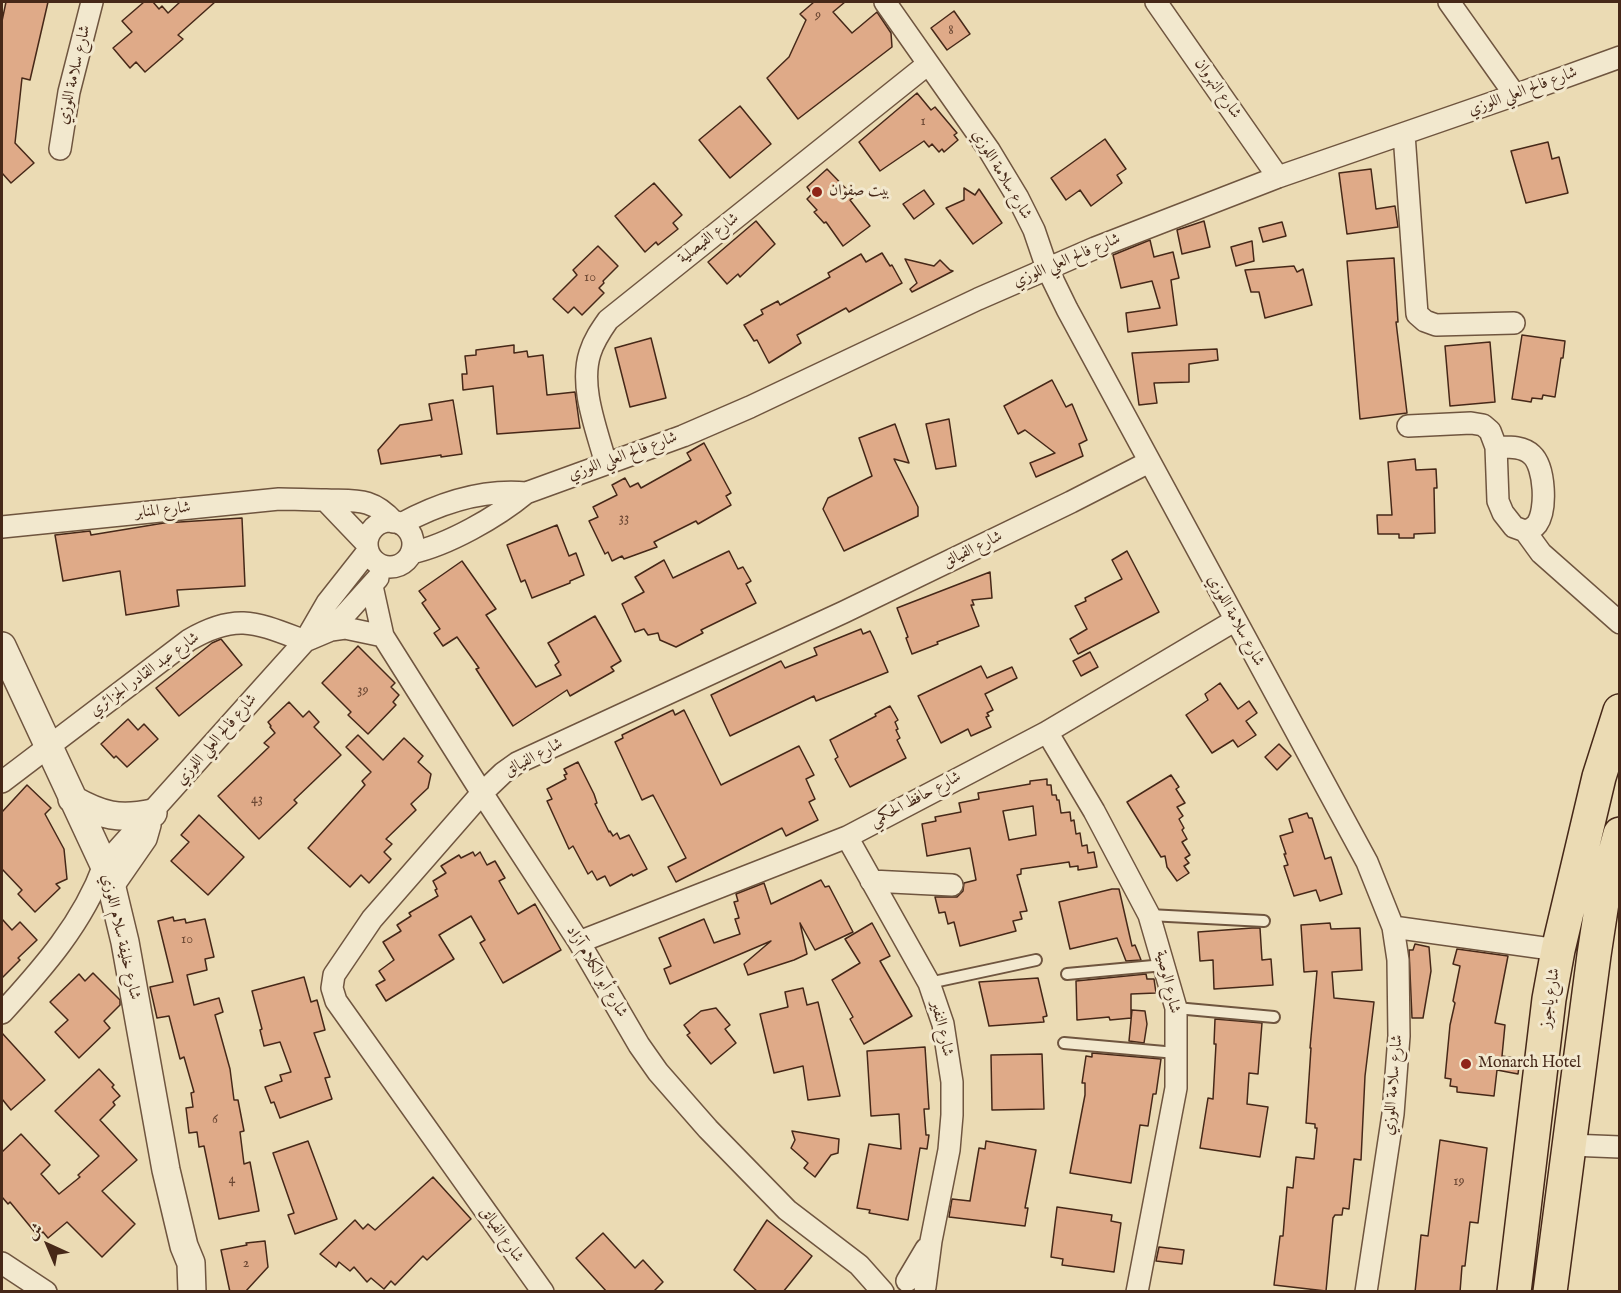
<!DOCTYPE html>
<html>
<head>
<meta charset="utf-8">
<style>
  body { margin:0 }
  #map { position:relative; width:1621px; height:1293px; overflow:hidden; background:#ebdbb4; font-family:"IM FELL English",Amiri,serif }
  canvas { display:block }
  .frame { position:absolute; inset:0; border:3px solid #462818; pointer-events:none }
  .north { position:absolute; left:18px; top:1215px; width:60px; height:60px; -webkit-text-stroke:4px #f2e8ce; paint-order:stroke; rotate:316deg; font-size:16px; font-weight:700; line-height:24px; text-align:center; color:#462818 }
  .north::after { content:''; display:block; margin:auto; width:21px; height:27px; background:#462818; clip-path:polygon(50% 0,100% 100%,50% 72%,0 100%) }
</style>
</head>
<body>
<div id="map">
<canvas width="1621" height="1293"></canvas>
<div class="frame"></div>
<div class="north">ش</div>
</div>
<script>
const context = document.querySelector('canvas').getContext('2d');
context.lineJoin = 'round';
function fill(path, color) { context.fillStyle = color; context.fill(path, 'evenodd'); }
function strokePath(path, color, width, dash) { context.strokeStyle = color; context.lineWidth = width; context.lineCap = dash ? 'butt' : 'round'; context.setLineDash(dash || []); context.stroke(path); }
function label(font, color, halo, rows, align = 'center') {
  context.font = font + ' "IM FELL English",Amiri,serif'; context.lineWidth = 6; context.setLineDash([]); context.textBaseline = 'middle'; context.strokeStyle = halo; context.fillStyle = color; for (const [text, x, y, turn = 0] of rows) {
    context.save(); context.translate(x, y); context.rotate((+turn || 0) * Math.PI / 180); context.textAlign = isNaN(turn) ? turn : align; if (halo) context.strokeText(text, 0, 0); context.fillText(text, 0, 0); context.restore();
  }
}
const building = new Path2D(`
  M6,2H48L30,80L22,78L15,143L34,163L11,183L2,173V21Z
  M144,2H153L159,9L162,6L168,13L180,2H215L178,35L183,39L145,72L136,62L130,68L113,48L132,32L122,21Z
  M814,2H845L833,12L852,33L877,12L891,33L892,47L798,119L767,78L789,57L806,20L800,14Z
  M954,11L970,34L947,50L931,28Z
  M917,93L931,110L935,107L957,133L954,135L958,140L944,152L942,149L939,152L932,144L929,147L924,141L880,171L859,142Z
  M740,106L771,144L730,178L699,140Z
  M1105,139L1126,169L1117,175L1122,183L1091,206L1080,190L1066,200L1051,178Z
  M1548,142L1552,159L1559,157L1568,193L1526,203L1511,151Z
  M827,169L854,197L850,200L870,226L843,246L826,222L824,223L814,212L817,210L807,199L812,194L807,187Z
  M1371,169L1376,209L1395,206L1398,227L1347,234L1339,173Z
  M654,183L682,215L673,223L678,229L658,245L656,242L645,252L615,216Z
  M964,188L975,195L979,189L1002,223L973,244L946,208L964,200Z
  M924,190L934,204L914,219L903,204Z
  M756,221L775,244L740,277L738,274L727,284L708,262Z
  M1204,221L1210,247L1182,254L1177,230Z
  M1282,222L1286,236L1263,242L1259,228Z
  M1150,240L1154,257L1173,252L1179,278L1171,280L1177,325L1128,332L1126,313L1160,308L1152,281L1121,288L1113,255Z
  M1252,241L1254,261L1236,266L1231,247Z
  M598,246L618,266L603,281L604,283L599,288L604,293L582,315L574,307L568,313L553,299L577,275L573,270Z
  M882,253L890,266L892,265L902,283L849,312L846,308L797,335L801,343L769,363L757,340L754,341L744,325L763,314L761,310L778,301L780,305L830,277L828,273L861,254L866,262Z
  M1394,258L1398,322H1396L1407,413L1360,419L1347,261Z
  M905,259L934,266L940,260L950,270L953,271L912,292L910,289L917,283Z
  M1294,266L1297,272L1303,269L1312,305L1265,318L1259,292H1251L1245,270Z
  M1522,335L1565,341L1563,358H1561L1555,397L1543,395L1542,399L1532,398L1531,402L1512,399Z
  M651,338L666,398L630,407L615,348Z
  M1490,342L1495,402L1450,406L1445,346Z
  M514,345V353L527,351L528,357L543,355L547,395L575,392L580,428L497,434L493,386L463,390L462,374H467L465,356L476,355V350Z
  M1217,349L1218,360L1189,364V382L1154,383L1157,403L1139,405L1132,353Z
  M1052,380L1066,407L1072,404L1087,440L1079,444L1083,456L1036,477L1030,463L1055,453L1025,430L1018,434L1004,406Z
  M453,400L462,454L441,457V455L381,464L378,450L400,425L432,420L429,404Z
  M949,419L956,466L936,469L926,424Z
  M895,424L909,463L894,459L918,507V516L844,551L823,509L828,498L872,476L859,438Z
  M704,443L731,493L726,496L731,505L698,524L696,521L654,542L657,547L624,559L622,556L612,561L608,552L605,554L589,521L598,517L593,507L617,495L612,485L625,478L630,487L638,483L641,488L691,460L687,453Z
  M1415,459L1416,470L1436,469L1437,488H1434L1435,533L1414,534V538H1399V534H1378L1377,515H1392L1388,462Z
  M242,518L245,586L177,590L179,606L126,615L120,571L63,581L55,535L90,531L91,535L164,523Z
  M557,525L569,556L576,553L584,575L570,581V583L532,598L525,580L521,582L507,545Z
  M729,551L738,569L743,567L751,581L746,584L756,603L701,630L703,633L676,647L660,640L658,633L648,635L644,629L635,632L622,604L644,592L635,577L664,560L673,578Z
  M1127,551L1159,612L1078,654L1070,639L1087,629L1075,606L1086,601L1085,598L1122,579L1112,560Z
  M462,561L496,609L486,615L536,687L561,675L555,665L559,662L548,643L595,616L621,661L611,667L614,671L570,696L567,690L513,726L476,669L479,668L457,637L443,646L434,633L440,629L422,603L426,600L419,591Z
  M990,572L992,598L972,600L974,605H971L979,626L937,642L938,644L912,654L906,638L908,637L897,608Z
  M861,629L863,634L870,631L873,637L888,672L816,701L814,696L730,736L711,695L781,661L785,668L817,655L814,648Z
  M221,639L242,665L179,716L156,688L212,643Z
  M358,646L395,683L391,687L399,695L393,702L396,705L368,734L348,715L351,712L322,683Z
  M1090,652L1098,667L1081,676L1073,661Z
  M981,666L987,678L1012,667L1017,678L985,694L993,710L987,713L989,716L986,717L991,727L971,736L968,729L941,743L918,696Z
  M1220,683L1238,709L1249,701L1257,713L1246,721L1256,735L1238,747L1233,740L1212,753L1186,715L1208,700L1205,694Z
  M289,702L303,717L309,711L319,722L314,727L341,755L294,800L297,803L259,839L218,796L269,747L264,743L275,733L270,727L271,726L268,722Z
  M890,706L898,720L895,722L898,729L896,730L900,738L897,740L906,758L850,787L835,759L838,757L830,740L876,716L875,714Z
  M673,710L675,715L684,710L721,785L799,746L814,775L806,779L815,799L809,802L818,820L786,836L782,828L676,882L668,867L686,858L653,795L642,800L615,742L623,738L622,735Z
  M128,719L138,730L144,724L158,739L127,767L116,756L114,758L101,744Z
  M358,735L383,760L404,738L423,756L418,762L431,774L428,788L411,804L416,810L386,839L392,844L384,852L391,859L369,883L361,875L350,887L308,848L365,785L362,781L371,772L346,747Z
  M1279,744L1291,756L1277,770L1265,757Z
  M578,762L594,794L597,803L595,804L609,832L610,831L613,836L617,833L620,839L629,835L647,869L633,876L632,874L610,886L605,876L597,880L592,871L588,874L573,846L569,849L547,801L552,799L547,789L566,779L564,775L567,774L564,769Z
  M1171,775L1179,787L1176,789L1185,803L1177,807L1183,816L1179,819L1184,828L1182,830L1187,839L1182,842L1190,855L1185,858L1189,863L1184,866L1189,873L1177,881L1167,867L1165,856L1161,857L1127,802Z
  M1047,779V785H1051L1052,795H1056L1057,800H1059L1061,813L1070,812L1071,821L1074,820L1076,834L1080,833L1082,846L1087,845L1088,853L1094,852L1097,867L1078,870V866L1070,867L1069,862L1021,869V874L1017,875L1027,911L1020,912L1022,919L1013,921L1016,931L960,946L954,922L948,924L945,912L939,913L935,897H957L963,891L964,883L976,880L970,848L927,856L922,824L936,821L935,817L961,812L959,803L979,799L978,793L1030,784V781ZM1033,806L1036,835L1009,840L1003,811Z
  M27,785L51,808L45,814L64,849L67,879L56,884L60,888L35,912L18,894L22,890L2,869V812Z
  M1307,813L1309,818H1312L1325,859L1331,857L1342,894L1320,901L1316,890L1294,896L1284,866L1288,865L1284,854H1286L1280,836L1293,832L1289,819Z
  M199,815L244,857L208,895L171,861L189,842L181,835Z
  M473,852L475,856L480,852L487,865L495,861L505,878L499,881L518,914L535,904L561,950L503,983L480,943L485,940L471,916L439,935L454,959L386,1001L376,985L385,980L379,971L394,960L383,942L401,931L397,925L411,916L409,913L438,896L435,890L437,889L433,881L446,873L441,866L459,855L461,858Z
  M821,880L825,887L829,886L853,932L815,950L800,923L807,954L794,960L748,975L744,964L771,941L670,984L664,969L671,966L659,938L704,919L714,943L740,934L735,919L739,918L734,902L738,901L736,894L764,883L771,904Z
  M1112,889H1119L1132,946L1135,945L1141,960L1126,961L1117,938L1070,949L1059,902Z
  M173,917L174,921L185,919L186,923L205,919L214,957L205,959L207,970L187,975L194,1005L219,998L223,1012L215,1015L230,1069L234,1100H238L244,1131L240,1132L244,1164L250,1162L259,1211L219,1219L204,1146L199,1147L197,1132L189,1133L186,1108L193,1107L191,1093L194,1092L184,1057L180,1059L169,1016L157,1018L150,987L173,982L158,921Z
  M2,919L12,930L20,922L37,940L18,958L20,960L2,978Z
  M872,923L890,956L880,961L912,1016L864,1044L850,1019L853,1017L832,980L860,963L845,939Z
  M1330,923L1331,929L1360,928L1362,970L1332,972L1334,998L1374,1002L1365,1076L1361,1160L1354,1159L1349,1209L1343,1208L1342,1215H1335L1333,1218L1326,1291L1274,1285L1280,1236H1283L1287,1187L1293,1188L1296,1157L1314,1159L1317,1128H1315V1124L1306,1123L1311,1048H1310L1317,971L1304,972L1301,925Z
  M1252,928H1260L1262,960L1271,959L1273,985L1214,989L1213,960L1200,961L1198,932Z
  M1415,944L1429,947L1431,971L1423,1018H1412L1409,950H1413Z
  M1457,949L1508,956L1495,1023L1505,1025L1502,1056L1520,1059L1518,1074L1497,1070L1494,1096L1457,1092V1087L1450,1086L1451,1079L1445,1078L1450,1025L1455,1003L1453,1001L1460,966L1453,964Z
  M93,973L120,1000V1005L104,1021L110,1028L79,1058L55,1032L68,1020L50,1002L79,974L85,981Z
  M1146,974L1147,979H1154L1156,993L1131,994V1018L1110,1020L1109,1017L1077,1020L1076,981Z
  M304,977L311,1002L317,1000L325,1030L314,1033L330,1077L325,1078L332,1099L280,1118L274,1102L271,1103L265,1087L282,1081L280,1075L291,1072L280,1042L264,1046L260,1030L262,1029L252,991Z
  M1038,978L1047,1016L1043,1017L1044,1022L989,1026L979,982Z
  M803,988L807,1005L818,1002L840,1096L808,1100L803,1066L774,1073L760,1014L788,1007L785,992Z
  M716,1008L730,1025L725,1029L736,1043L711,1064L687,1035L690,1033L684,1025L701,1011Z
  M1132,1010L1145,1011L1147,1024L1144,1043L1129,1041Z
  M1215,1019L1262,1023L1258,1074L1249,1073L1247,1104L1268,1107L1260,1157L1200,1148L1208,1098L1213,1099L1216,1044H1214Z
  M2,1033L45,1080L11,1110L2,1099Z
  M925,1047L929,1109H924L926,1135H929L927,1149L920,1148L908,1220L869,1213L870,1210L857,1208L869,1144L901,1149L899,1114L871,1116L867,1051Z
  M1092,1053L1161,1059L1156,1094H1153L1148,1126L1140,1125L1131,1183L1070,1173L1085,1095V1083H1082L1086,1056L1092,1057Z
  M1042,1054L1044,1109L992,1110L991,1055Z
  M99,1069L114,1085L112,1087L120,1096L113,1102L115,1105L100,1120L137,1160L102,1191L135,1224L102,1257L67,1222L48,1238L43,1232L38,1236L10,1202L8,1204L2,1197V1152L21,1134L50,1165L41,1174L59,1194L80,1177L78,1175L99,1156L55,1111Z
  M792,1131L839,1139L838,1153L831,1155L815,1177L804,1168L808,1163L791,1148L795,1140Z
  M1440,1140L1487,1148L1478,1223L1470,1222L1465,1266H1462L1460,1292H1415L1421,1235L1428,1236Z
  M308,1141L337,1219L295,1234L288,1215L294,1213L273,1153Z
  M986,1141L1036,1150L1025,1208H1028L1025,1226L949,1217L952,1199L970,1201L979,1148L985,1149Z
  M433,1177L471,1219L427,1260L423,1256L395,1285L391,1281L384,1289L371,1278L367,1282L354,1267L350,1271L339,1262L336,1267L320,1254L355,1220L363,1229L368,1224L375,1230Z
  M1057,1207L1112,1215L1111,1221L1121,1223L1114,1272L1062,1265L1063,1259L1051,1257Z
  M767,1220L812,1256L783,1292H758L734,1270Z
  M603,1233L635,1268L643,1260L663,1282L653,1292H607L576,1258Z
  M265,1241L268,1267L245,1292H230L221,1250L247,1245L246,1243Z
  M1159,1247L1184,1250L1182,1264L1156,1261Z`);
fill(building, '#dfaa88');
strokePath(building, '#462818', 1.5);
const service = new Path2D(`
  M1149,915L1264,921
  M1067,974L1164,965
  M929,983L1036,960
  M1176,1008L1274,1017
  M1064,1043L1176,1053`);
const minor = new Path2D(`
  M885,2L989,150L1018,198L1034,230L1047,268L1067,309L1367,862L1393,927L1398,960L1399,1036L1393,1114L1366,1292
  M1156,2L1278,177
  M1449,2L1515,95
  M1404,134L1417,314L1425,321L1436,325L1514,323
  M60,149L69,92L92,2
  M1408,426L1471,423L1483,425L1490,431L1496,447L1498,501L1503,513L1514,527L1525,531L1541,553L1620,623
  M1496,447C1508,447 1523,446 1532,455C1545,467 1547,510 1537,524C1534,528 1529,530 1525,531
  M606,464C597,430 579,387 590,353C594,340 601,330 608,320L928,64
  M325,500L367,544
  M367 544a23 23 0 1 1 46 0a23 23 0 1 1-46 0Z
  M401,524C438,504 483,489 526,493
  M2,527L279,499C295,499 310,500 326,500C356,501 372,497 394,522
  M411,553C448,545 497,517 526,493L683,436L750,407L978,299L1095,248L1278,177L1515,95L1620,57
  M372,586L383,636L482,793L579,942L639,1045L658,1072L708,1129L787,1210L859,1265L883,1292
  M331,630L345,628L383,636
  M305,641L331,630L378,578
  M1047,732L1094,811L1149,915L1176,1008V1088L1137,1292
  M2,782L189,640C237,612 257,623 305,641
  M847,837L929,983L943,1024L952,1082V1115L949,1150L931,1241L925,1287
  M871,881L952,885
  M112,888L146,839L150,825
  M1393,927L1558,950
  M579,942L847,837L1047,732L1234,621
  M2,1013C43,968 83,923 104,865L305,641L327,603L368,551
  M1570,1145L1620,1147
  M2,1263L46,1292
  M907,1281L926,1249
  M543,1292L336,1001L332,988L334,975L372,919L482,793L503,773L517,763L844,612L1071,502L1149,462`);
const tertiary = new Path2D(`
  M2,646L104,865L112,888L125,942L166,1170L184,1246L191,1263L192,1292
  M72,799C102,816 119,820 153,813`);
const primary = new Path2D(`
  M1514,1292L1549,999L1558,950L1599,777L1620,711
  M1550,1292L1594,955L1603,896L1620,834`);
strokePath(service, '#6f553f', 14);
strokePath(minor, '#6f553f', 24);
strokePath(tertiary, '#6f553f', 30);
strokePath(primary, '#462818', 36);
strokePath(service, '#f2e8ce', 10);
strokePath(minor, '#f2e8ce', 21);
strokePath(tertiary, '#f2e8ce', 27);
strokePath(primary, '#ebdbb4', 33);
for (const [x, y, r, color] of [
  [817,192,6,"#8f2418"],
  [1466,1064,6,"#8f2418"]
]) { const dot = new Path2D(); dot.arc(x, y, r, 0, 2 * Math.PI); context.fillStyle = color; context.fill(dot); strokePath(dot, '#f2e8ce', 2); }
label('14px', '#6c4834', null, [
  ["9",818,16],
  ["8",951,31],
  ["1",923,122],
  ["10",590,278],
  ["33",624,519],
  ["39",363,691],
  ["43",257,800],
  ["10",187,940],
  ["6",215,1120],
  ["4",232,1180],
  ["19",1459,1182],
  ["2",246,1264]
]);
label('16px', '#462818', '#f2e8ce', [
  ["شارع سلامة اللوزي",75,75,-77],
  ["شارع النهروان",1217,89,55],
  ["شارع فالح العلي اللوزي",1523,92,-20],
  ["شارع سلامة اللوزي",1001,175,59],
  ["شارع الفيصلية",709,239,-38],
  ["شارع فالح العلي اللوزي",1067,261,-23],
  ["شارع فالح العلي اللوزي",623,457,-20],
  ["شارع المنابر",163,511,-6],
  ["شارع الفيالق",973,550,-26],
  ["شارع سلامة اللوزي",1235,621,61],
  ["شارع عبد القادر الجزائري",145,675,-36],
  ["شارع فالح العلي اللوزي",217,740,-49],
  ["شارع الفيالق",534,758,-28],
  ["شارع حافظ الحكمي",916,800,-28],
  ["شارع خليفة سلام اللوزي",120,937,77],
  ["شارع أبو الكلام آزاد",596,972,59],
  ["شارع الوصية",1167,982,77],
  ["شارع ياجوز",1551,998,-81],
  ["شارع النفير",941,1029,77],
  ["شارع سلامة اللوزي",1394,1085,-85],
  ["شارع الفيالق",501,1235,55]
]);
label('16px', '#462818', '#f2e8ce', [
  ["بيت صفوان",829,192],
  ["Monarch Hotel",1478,1064]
], 'left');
</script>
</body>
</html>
